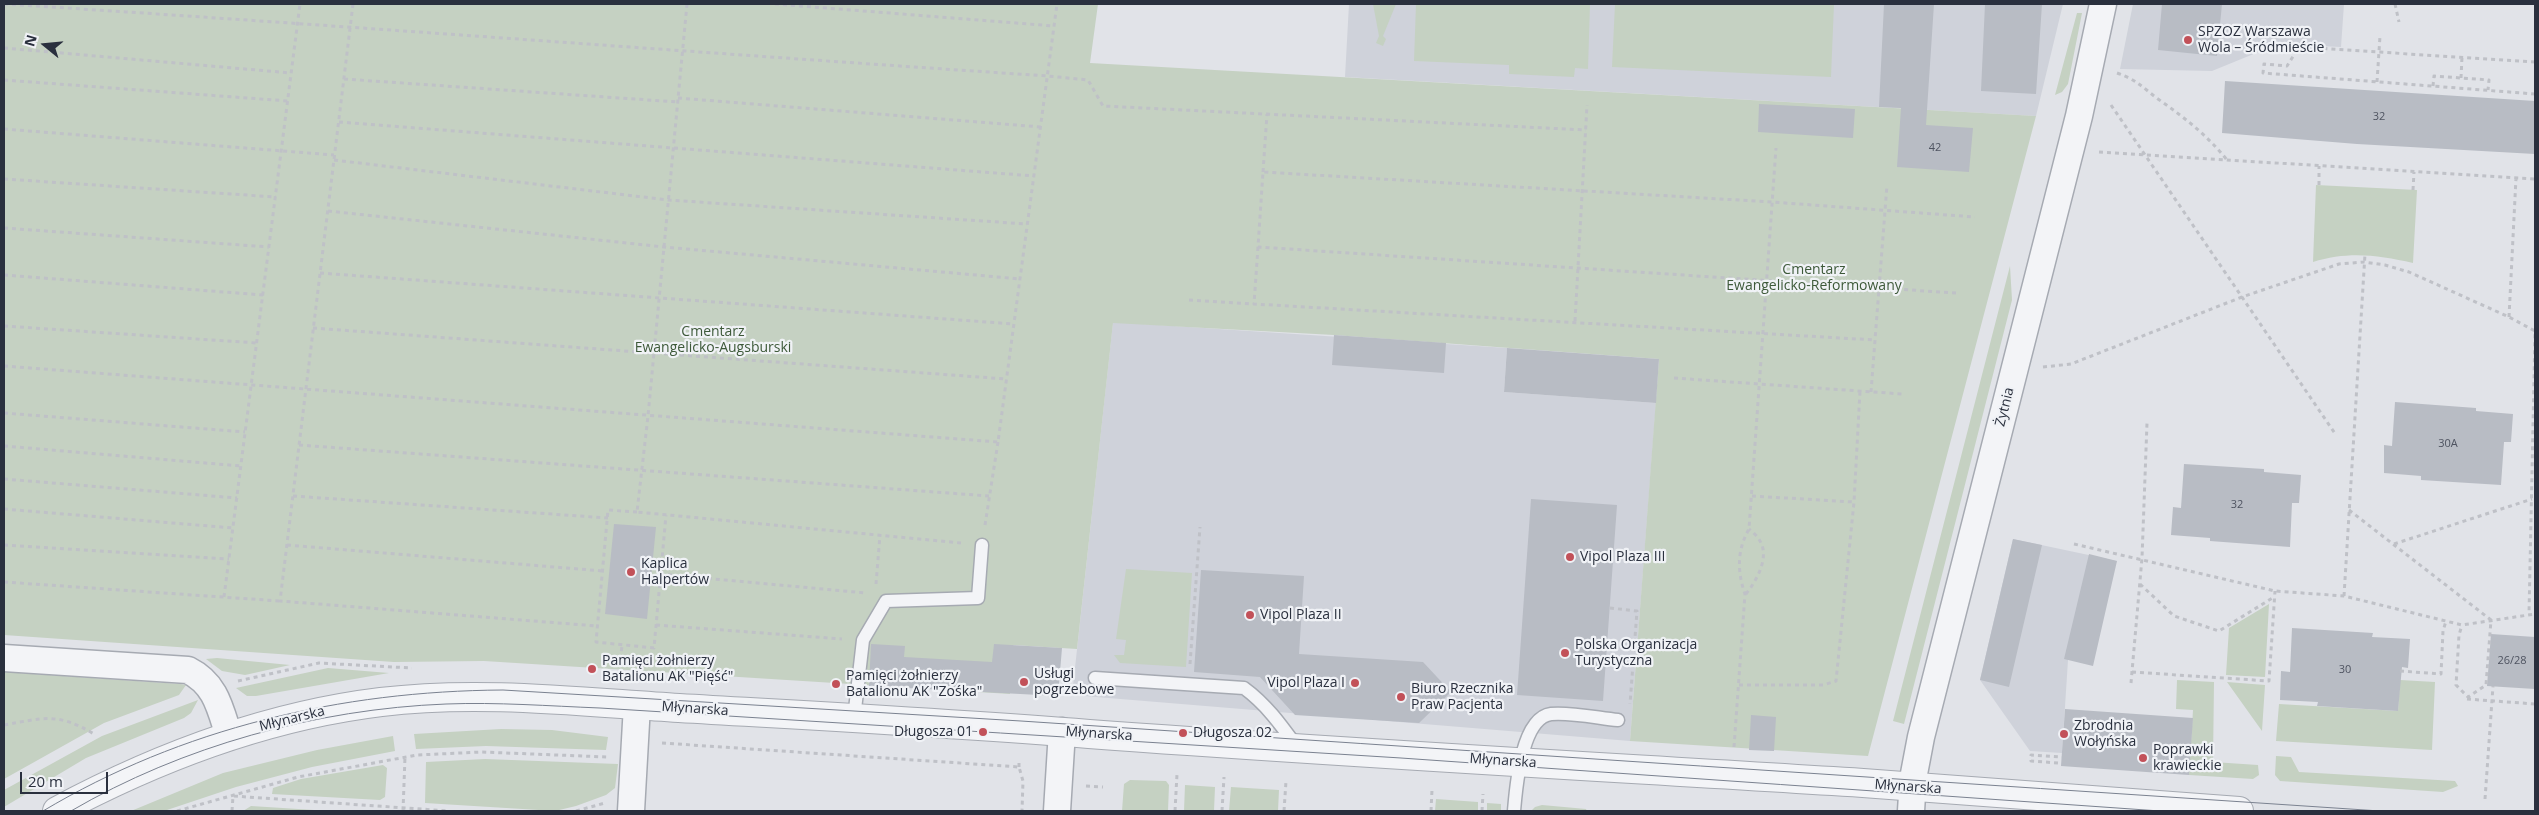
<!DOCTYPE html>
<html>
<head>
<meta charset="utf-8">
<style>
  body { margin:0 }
  #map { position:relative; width:2539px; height:815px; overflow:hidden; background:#e1e3e8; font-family:"Open Sans",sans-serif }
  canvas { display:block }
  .frame { position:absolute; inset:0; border:5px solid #2a303e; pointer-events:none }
  .north { position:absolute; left:20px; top:20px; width:50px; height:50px; -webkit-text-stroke:4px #f0f2f6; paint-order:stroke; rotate:287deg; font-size:14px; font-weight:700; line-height:20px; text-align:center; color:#2a303e }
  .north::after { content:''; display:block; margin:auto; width:18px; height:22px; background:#2a303e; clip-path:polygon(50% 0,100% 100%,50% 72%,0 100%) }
  .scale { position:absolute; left:20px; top:772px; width:88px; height:22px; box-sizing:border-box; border:2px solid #2a303e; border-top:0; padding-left:6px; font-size:15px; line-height:18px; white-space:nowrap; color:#2a303e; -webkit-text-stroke:4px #f0f2f6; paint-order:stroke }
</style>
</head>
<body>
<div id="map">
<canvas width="2539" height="815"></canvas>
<div class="frame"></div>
<div class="north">N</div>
<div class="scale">20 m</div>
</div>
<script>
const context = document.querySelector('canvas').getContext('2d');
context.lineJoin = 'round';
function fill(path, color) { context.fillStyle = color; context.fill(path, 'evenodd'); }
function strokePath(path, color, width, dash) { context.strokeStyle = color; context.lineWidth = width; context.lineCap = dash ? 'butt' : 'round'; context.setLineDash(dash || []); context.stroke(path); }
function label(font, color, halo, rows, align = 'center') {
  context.font = font + ' "Open Sans",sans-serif'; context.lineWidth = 4.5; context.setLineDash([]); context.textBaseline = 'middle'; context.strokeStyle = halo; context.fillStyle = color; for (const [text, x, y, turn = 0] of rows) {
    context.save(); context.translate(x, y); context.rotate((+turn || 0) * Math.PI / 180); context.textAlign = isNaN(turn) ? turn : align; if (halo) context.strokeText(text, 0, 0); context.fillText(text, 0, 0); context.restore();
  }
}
fill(new Path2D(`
  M1349,4H2063L2036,116L1345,77Z
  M2133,4H2344L2341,47L2278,44L2212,71L2120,69Z
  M1113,322L1507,348L1504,392L1656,403L1630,741L1072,695Z
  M2013,539L2117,561L2068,660L2062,753L2030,751L1980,680Z`), '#cfd2da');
fill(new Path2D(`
  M4,4H1098L1090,63L2036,116L1868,756L1630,741L1659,359L1334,335L1113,323L1077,649L1013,645L1010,694L484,661L394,662L4,635Z
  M1373,4H1396L1383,36L1386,39L1383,46L1376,43L1379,36Z
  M1416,4H1590L1588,69L1575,68L1574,77L1509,74V65L1414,61Z
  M1615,4H1834L1831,77L1612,67Z
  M2077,13H2082L2068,84L2062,92L2055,95Z
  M2316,185L2417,190L2413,263C2378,255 2348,251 2313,262Z
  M2010,266L2012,300L1904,724L1893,721Z
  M1126,569L1192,573L1186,667L1120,663L1114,655H1124L1126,640L1116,639Z
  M2269,604L2265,677L2226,675L2229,628Z
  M217,658L290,665L245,675L222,671L206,659Z
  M328,668L389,673L256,696H247L236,688Z
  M4,672L180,684L186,685L179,695L104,723L4,779Z
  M2177,680L2214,682L2213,762L2258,765L2259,775L2253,779L2189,775L2193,710L2176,709Z
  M2400,680L2435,682L2432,750L2276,741L2279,704L2398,711Z
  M2227,682L2265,685L2262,731Z
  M198,700L191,713L184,718L86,758L4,807V790L102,736Z
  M501,729L552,730L608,737L606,750L486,746L416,749L414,734Z
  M393,736L395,751L312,767L236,787L164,811H131L223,773L317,750Z
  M2276,756L2291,757L2299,772L2455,781L2458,786L2443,792L2280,781L2275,775Z
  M485,759L618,764L615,788L606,795L576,806L555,811L425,803L426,762Z
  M383,765L387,768L385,797L380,800L272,794L273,788L301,779Z
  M1130,780L1166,781L1169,785L1168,811H1122L1124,784Z
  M1185,785L1215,787L1214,811H1184Z
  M1231,787L1279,790L1278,811H1229Z
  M1436,799L1478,802V811H1435Z
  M1487,803L1501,804V811H1487Z
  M1542,805L1586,809L1587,811H1531L1535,807Z
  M251,806L330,811H243Z`), '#c5d1c2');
fill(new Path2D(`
  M1884,4H1934L1926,125L1973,128L1969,172L1897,167L1901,108L1879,107Z
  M1985,4H2042L2036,94L1981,91Z
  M2162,4H2222L2217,56L2158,50Z
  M2225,81L2535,101V154L2357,144L2222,133Z
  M1759,104L1855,109L1853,138L1758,132Z
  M1334,335L1446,343L1444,373L1332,365Z
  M1507,348L1659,359L1656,403L1504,392Z
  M2395,402L2476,408V411L2513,414L2511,442H2504L2501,485L2421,480V476L2384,473V445L2392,446Z
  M2184,464L2264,469V472L2301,475L2299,503H2292L2290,547L2210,541V538L2171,535L2173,507L2181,508Z
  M1531,499L1617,505L1603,701L1517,695Z
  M614,524L656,527L647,619L605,614Z
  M2013,539L2042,545L2009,687L1980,680Z
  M2089,554L2117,561L2093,666L2064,659Z
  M1201,570L1304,576L1299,654L1423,662L1451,692L1419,723L1295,715L1260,677L1194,672Z
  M2292,628L2373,633L2372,637L2410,639L2408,668L2402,667L2398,711L2317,706L2318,702L2280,700L2281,671L2290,672Z
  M2491,634L2535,637V689L2487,686Z
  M871,644L905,646L904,657L992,662L994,644L1062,648L1058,696L869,686Z
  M2065,709L2193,718L2189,775L2061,766Z
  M1751,715L1776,717L1774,751L1749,750Z`), '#b8bcc4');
const service = new Path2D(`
  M1095,678L1244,688C1266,704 1281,725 1297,747
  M854,718L863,640L886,601L978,598L982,545
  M1514,811C1516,788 1521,718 1551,714C1570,712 1598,718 1618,720`);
const minor = new Path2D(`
  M4,658L188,670C216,684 220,708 229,736
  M631,811L637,705
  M1057,811L1062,731
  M1911,811L1913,779L1921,737L2079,116L2103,4`);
const tertiary = new Path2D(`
  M57,811C158,757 266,716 381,702C479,690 581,702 679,708C816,716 952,723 1089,734C1346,753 1605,767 1863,783C1988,792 2113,802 2239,811`);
strokePath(service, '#a6aab2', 15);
strokePath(minor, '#a6aab2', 29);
strokePath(tertiary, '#a6aab2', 30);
strokePath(new Path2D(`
  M4,4C352,26 700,53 1048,76L1088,80L1103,106L1586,130
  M353,4L280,601L597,626
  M687,4L648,416L637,512L961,543
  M775,4L1054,26
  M2395,4L2399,22
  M4,48L291,73
  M2535,62L2299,47L2287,66L2264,64L2263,73L2535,94
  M2117,73C2137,80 2142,87 2158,99C2185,118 2207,135 2227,160
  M2461,78L2462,57
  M344,79L678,102
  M4,80L288,101
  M2377,82L2380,36
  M2433,86L2434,76L2489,80L2488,90
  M678,98L1041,127
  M2111,105L2336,435
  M339,122L1034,176
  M4,129L334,155
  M2099,152L2535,179
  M334,160L668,200L1027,224
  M1263,172L1267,114
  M4,179L276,197
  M2319,185V166
  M2413,190L2414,172
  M328,211L664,247L1020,279
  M4,228L269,247
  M1258,247L1254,304L1875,340
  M320,273L1014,324
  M4,275L263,295
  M1956,293L1258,247L1263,172L1772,202L1975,217
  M1189,300L1254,304
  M2509,317L2516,178
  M1575,321L1587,105
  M4,326L257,343
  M313,328L1006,379
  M4,366L998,442L1057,4
  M2043,367L2071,364L2242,297L2339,264L2364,262L2385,265L2409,272L2509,317L2535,331L2529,614
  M1674,378L1902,394
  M1871,392L1887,185
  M4,413L245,432
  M299,445L989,496
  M4,446L241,466
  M4,479L237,498
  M293,496L608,518
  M1752,496L1854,502
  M4,509L233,528
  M2349,510L2491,620L2486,685L2468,697L2456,685L2459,635L2462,625
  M637,512L608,510L596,642L654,648L666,515
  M985,525L998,442
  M2074,544L2275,591L2344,596L2462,625L2535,614
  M2394,544L2532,499
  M4,545L229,559
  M287,545L603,571
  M660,574L866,593
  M4,582L280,601
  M876,584L880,535
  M2140,584L2174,616L2219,631L2274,597
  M1746,594C1756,581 1770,558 1760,541C1758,537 1753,532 1749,529
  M2344,596L2365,254
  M224,597L300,4
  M1610,608L1637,611L1630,704
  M656,625L842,639
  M1190,664L1200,527
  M2400,671L2441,674L2443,631L2446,621
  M2132,672L2269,681L2275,591
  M619,675L622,645
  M238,681L319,663L412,668
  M2131,683L2142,558L2147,423
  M1739,685H1823L1836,681L1854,502L1860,391
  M2467,699L2535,704
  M4,725C44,718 57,712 94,734
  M662,743L1019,767L1023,781L1022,811
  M1734,747L1745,594C1737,571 1737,550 1749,529L1776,148
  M2058,763L2031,761V755L2062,757
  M1019,767V761
  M1086,786L1103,787
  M2485,799L2493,686
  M177,811L298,777L417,755L482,752L607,757
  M232,811L233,796L449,811
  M403,811L405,757
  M576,811L605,803
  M1175,811L1177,774
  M1222,811L1224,777
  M1284,811L1286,781
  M1431,811L1432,790
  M1482,811L1483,794`), '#bfc1c7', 3, [4, 4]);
strokePath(service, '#f3f4f7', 12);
strokePath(minor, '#f3f4f7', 26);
strokePath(tertiary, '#f3f4f7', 28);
strokePath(new Path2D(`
  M43,811C182,728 341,691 503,690L1021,721L2380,811
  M71,811C182,746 317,709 446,704C497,702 549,706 600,708L1401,758L2160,811`), '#7b8290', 1);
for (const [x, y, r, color] of [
  [2188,40,5,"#c25159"],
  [1570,557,5,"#c25159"],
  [631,572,5,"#c25159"],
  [1250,615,5,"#c25159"],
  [1565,653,5,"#c25159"],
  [592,669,5,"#c25159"],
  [1024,682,5,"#c25159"],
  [1355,683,5,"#c25159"],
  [836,684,5,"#c25159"],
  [1401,697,5,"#c25159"],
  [983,732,5,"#c25159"],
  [1183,733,5,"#c25159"],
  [2064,734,5,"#c25159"],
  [2143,758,5,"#c25159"]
]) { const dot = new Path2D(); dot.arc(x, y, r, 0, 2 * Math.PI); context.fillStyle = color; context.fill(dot); strokePath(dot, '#f0f2f6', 2); }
label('11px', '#4e5360', null, [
  ["32",2379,117],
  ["42",1935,148],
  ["30A",2448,444],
  ["32",2237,505],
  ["26/28",2512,661],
  ["30",2345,670]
]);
label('14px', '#2a303e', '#f0f2f6', [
  ["SPZOZ Warszawa",2198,32],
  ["Wola – Śródmieście",2198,48],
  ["Vipol Plaza III",1580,557],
  ["Kaplica",641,564],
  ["Halpertów",641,580],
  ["Vipol Plaza II",1260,615],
  ["Polska Organizacja",1575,645],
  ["Turystyczna",1575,661],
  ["Pamięci żołnierzy",602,661],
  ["Batalionu AK \"Pięść\"",602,677],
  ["Usługi",1034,674],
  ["pogrzebowe",1034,690],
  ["Pamięci żołnierzy",846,676],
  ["Batalionu AK \"Zośka\"",846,692],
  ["Vipol Plaza I",1345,683,"right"],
  ["Biuro Rzecznika",1411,689],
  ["Praw Pacjenta",1411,705],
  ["Zbrodnia",2074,726],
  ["Wołyńska",2074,742],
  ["Długosza 01",973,732,"right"],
  ["Długosza 02",1193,733],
  ["Poprawki",2153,750],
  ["krawieckie",2153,766]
], 'left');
label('14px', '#3d5939', '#f0f2f6', [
  ["Cmentarz",1814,270],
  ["Ewangelicko-Reformowany",1814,286],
  ["Cmentarz",713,332],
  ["Ewangelicko-Augsburski",713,348]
]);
label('14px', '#2a303e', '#f0f2f6', [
  ["Żytnia",2005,407,-76],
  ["Młynarska",695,709,4],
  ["Młynarska",292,719,-14],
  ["Młynarska",1099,734,4],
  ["Młynarska",1503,761,4],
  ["Młynarska",1908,787,4]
]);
</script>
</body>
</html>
